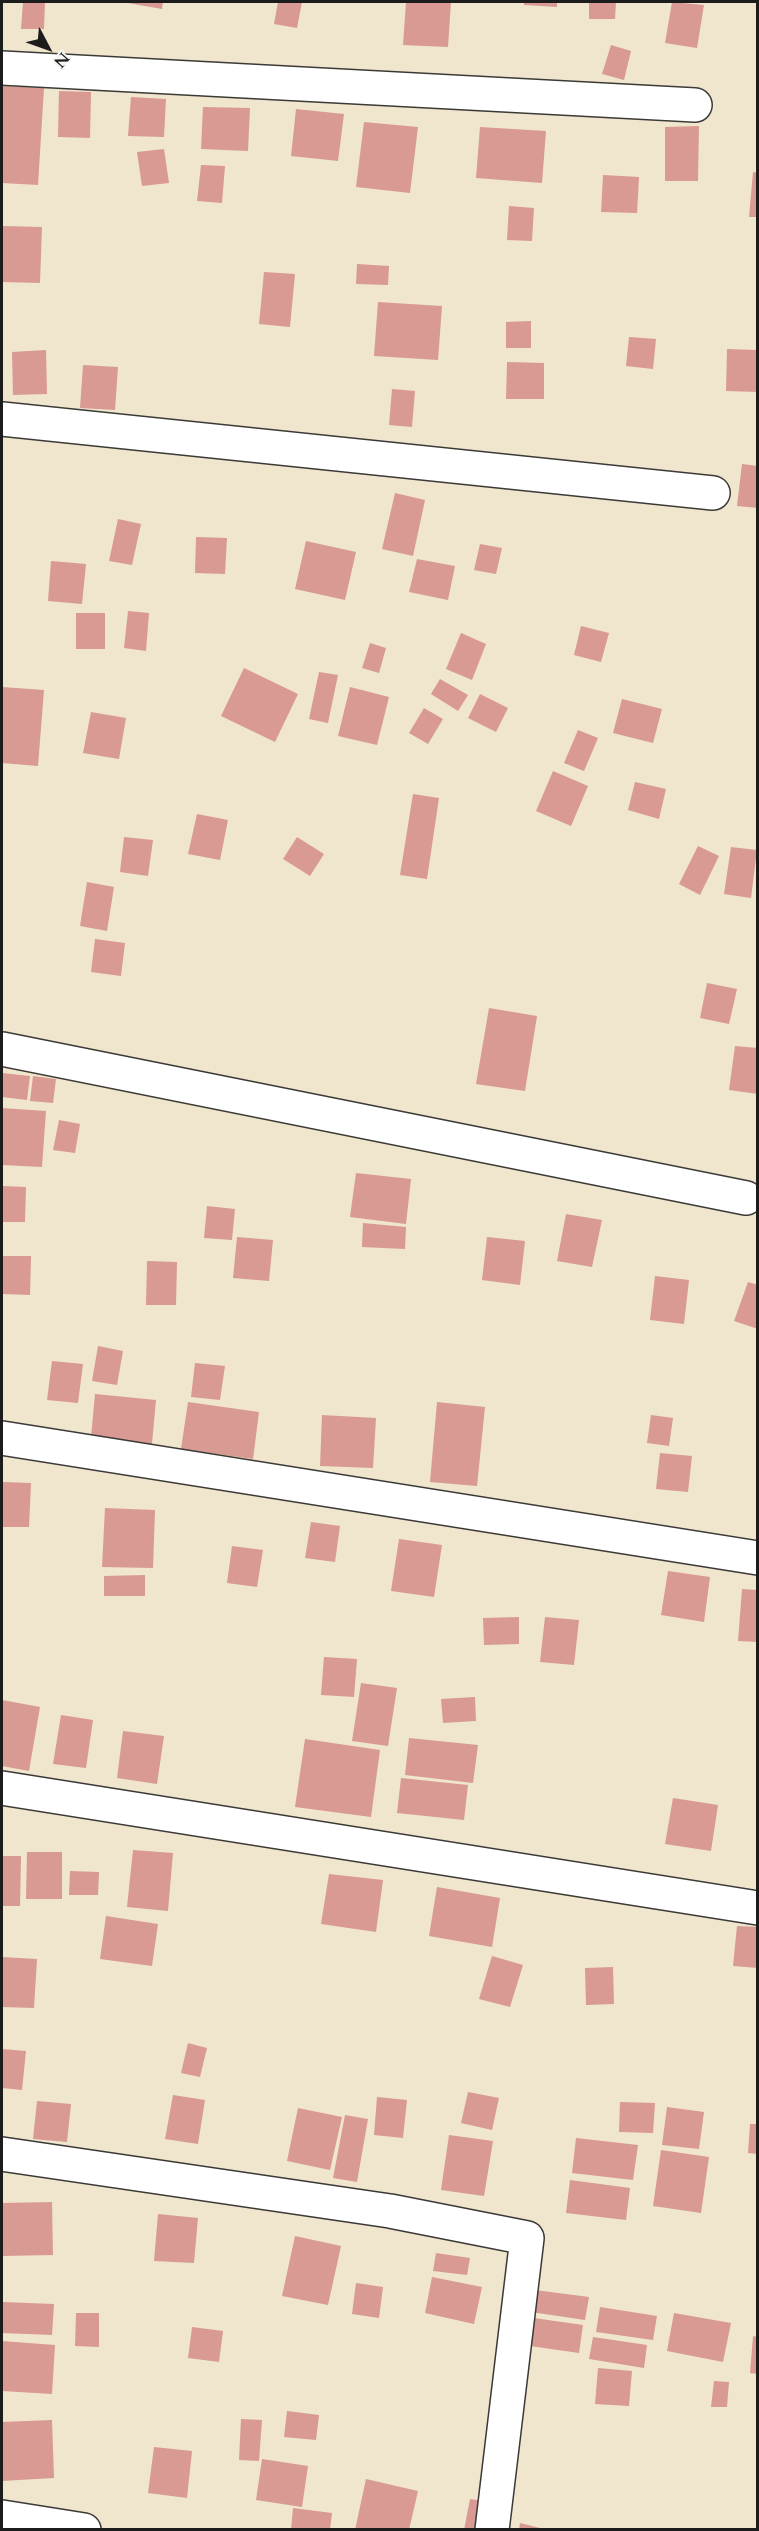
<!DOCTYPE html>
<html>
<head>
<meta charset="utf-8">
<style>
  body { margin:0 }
  #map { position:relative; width:759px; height:2531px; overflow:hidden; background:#f0e5cd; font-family:Cardo,serif }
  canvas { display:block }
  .frame { position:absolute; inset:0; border:3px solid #1c1c1c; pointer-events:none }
  .north { position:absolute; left:18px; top:18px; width:60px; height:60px; -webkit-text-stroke:4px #f6f6f2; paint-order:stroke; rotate:131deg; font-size:16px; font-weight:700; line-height:24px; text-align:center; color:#1c1c1c }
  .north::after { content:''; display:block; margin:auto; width:21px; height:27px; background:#1c1c1c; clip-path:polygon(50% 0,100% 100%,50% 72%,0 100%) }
</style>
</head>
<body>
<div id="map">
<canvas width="759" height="2531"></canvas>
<div class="frame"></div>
<div class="north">N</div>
</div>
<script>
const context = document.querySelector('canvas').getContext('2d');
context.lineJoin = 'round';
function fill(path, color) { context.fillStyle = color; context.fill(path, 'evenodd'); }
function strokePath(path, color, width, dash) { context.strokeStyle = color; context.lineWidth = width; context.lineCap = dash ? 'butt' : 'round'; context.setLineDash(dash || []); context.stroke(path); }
fill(new Path2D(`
  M23,2H45L44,29H21Z
  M122,2H163L162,9Z
  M278,2H302L297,28L274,24Z
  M406,2H451L448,47L403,45Z
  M524,2H557V7L524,5Z
  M589,2H616L615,19H589Z
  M672,2L704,5L697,48L665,43Z
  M611,45L631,51L624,80L602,74Z
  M2,86L44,88L38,185L2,183Z
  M59,91L91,92L90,138L58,137Z
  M131,97L166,99L164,137L128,136Z
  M203,107L250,108L248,151L201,149Z
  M296,109L344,114L338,161L291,156Z
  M364,122L418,127L410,193L356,187Z
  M699,126L698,181H665V127Z
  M480,127L546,131L542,183L476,178Z
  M164,149L169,183L142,186L137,152Z
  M201,165L225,166L222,203L197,201Z
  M753,172L758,173V217H749Z
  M603,175L639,177L637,213L601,212Z
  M509,206L534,208L532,241L507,240Z
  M2,226L42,227L40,283L2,282Z
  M357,264L389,266L388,285L356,284Z
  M264,272L295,274L290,327L259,324Z
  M378,302L442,306L438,360L374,356Z
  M531,321V348H506V322Z
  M629,337L656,339L653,369L626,366Z
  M727,349L758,350V392L726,391Z
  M46,350L47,394L13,395L12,352Z
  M507,362L544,363V399H506Z
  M83,365L118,367L115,410L80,408Z
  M392,389L415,391L412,427L389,425Z
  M742,464L758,466V508L737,506Z
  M395,493L425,500L413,556L382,549Z
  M118,519L141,524L132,565L109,561Z
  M196,537L227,538L225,574L195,573Z
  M306,541L356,552L345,600L295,589Z
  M480,544L502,548L496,574L474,570Z
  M417,559L455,566L448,600L409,592Z
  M51,561L86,564L82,604L48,601Z
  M128,611L149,613L146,651L124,648Z
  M76,613H105V649H76Z
  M581,626L609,633L601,662L574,655Z
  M461,633L486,644L472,680L446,669Z
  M370,643L386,648L379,673L362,668Z
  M244,668L298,694L275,742L221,716Z
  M319,672L338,675L328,723L309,719Z
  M440,679L468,695L458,711L431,694Z
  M2,687L44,690L38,766L2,763Z
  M350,687L389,697L377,745L338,736Z
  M480,694L508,708L496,732L468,718Z
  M622,699L662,709L653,743L613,733Z
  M424,708L443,719L428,744L409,733Z
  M91,712L126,718L119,759L83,753Z
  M578,730L598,738L584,771L564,763Z
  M553,771L588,786L571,826L536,811Z
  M635,782L666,789L659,819L628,810Z
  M413,794L439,798L427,879L400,875Z
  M197,814L228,820L220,860L188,854Z
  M124,837L153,840L148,876L120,872Z
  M297,837L324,854L310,876L283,859Z
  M698,846L719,856L700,895L679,884Z
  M731,847L757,850L751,898L724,894Z
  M87,882L114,887L107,931L80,926Z
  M95,939L125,943L121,976L91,972Z
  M707,983L737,989L729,1024L700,1018Z
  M489,1008L537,1016L525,1091L476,1084Z
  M735,1046L758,1048V1094L729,1090Z
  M2,1073L30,1076L27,1100L2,1097Z
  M33,1076L56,1079L53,1103L30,1101Z
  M2,1108L46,1111L42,1167L2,1165Z
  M59,1120L80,1124L75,1153L53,1150Z
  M356,1173L411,1179L406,1224L350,1217Z
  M2,1186L26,1187L25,1222H2Z
  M207,1206L235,1209L232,1240L204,1238Z
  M566,1214L602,1220L592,1267L557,1261Z
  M363,1223L406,1227L405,1249L362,1247Z
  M237,1237L273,1240L269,1281L233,1278Z
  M487,1237L525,1241L520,1285L482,1280Z
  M2,1256H31L30,1295L2,1294Z
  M147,1261L177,1262L176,1305H146Z
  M655,1276L689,1280L684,1324L650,1320Z
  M748,1282L758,1285V1329L734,1321Z
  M98,1346L123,1351L117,1385L92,1381Z
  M52,1361L83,1364L78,1403L47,1400Z
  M195,1363L225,1366L220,1400L191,1397Z
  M95,1394L156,1400L151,1454L90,1448Z
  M188,1402L259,1412L253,1459L181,1449Z
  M437,1402L485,1407L477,1486L430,1482Z
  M322,1415L376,1418L373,1468L320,1466Z
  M651,1415L673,1418L669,1446L647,1443Z
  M660,1453L692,1456L688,1492L656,1489Z
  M2,1482L31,1483L29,1527H2Z
  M105,1508L155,1510L153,1568L102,1567Z
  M311,1522L340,1526L335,1562L305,1558Z
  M399,1539L442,1545L434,1597L391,1591Z
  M232,1546L263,1550L257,1587L227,1583Z
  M668,1571L710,1577L704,1622L661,1615Z
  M145,1575V1596H104V1576Z
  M742,1589L758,1590V1642L738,1641Z
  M519,1617V1644L484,1645L483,1618Z
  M545,1617L579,1620L574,1665L540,1662Z
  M324,1657L357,1659L354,1697L321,1695Z
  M361,1683L397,1688L388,1746L352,1741Z
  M475,1697L476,1721L443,1723L441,1699Z
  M2,1700L40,1707L29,1771L2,1766Z
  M61,1715L93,1720L86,1768L53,1764Z
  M123,1731L164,1736L157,1784L117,1778Z
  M409,1738L478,1745L473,1783L405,1775Z
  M305,1739L380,1750L371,1817L295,1807Z
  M401,1778L468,1785L464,1820L397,1813Z
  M673,1798L718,1805L711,1851L665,1844Z
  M133,1850L173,1853L168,1911L127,1907Z
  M27,1852H62V1899H26Z
  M2,1856H21L20,1906H2Z
  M70,1871L99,1872L98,1895H69Z
  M329,1874L383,1880L376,1932L321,1924Z
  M437,1887L500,1898L492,1947L429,1936Z
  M106,1916L158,1924L152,1966L100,1959Z
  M737,1926L758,1927V1968L733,1966Z
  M492,1956L523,1965L510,2007L479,1999Z
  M2,1957L37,1959L34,2008L2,2007Z
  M613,1967L614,2004L586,2005L585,1968Z
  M188,2043L207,2048L200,2077L181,2073Z
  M2,2049L26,2051L22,2090L2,2088Z
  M468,2092L499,2098L492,2130L461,2123Z
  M173,2095L205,2100L198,2144L165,2139Z
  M377,2097L407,2100L403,2138L374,2135Z
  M37,2101L71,2104L67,2142L33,2139Z
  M620,2102L655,2103L653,2133L619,2132Z
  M667,2107L704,2112L699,2149L662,2145Z
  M298,2108L342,2117L330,2170L287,2161Z
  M345,2115L368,2119L357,2182L333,2178Z
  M750,2124H758V2154L748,2153Z
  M449,2135L493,2141L484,2196L441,2190Z
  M576,2138L638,2145L633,2180L572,2173Z
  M661,2150L709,2157L701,2213L653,2206Z
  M570,2180L630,2188L626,2220L566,2213Z
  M52,2202L53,2255L2,2256V2203Z
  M158,2214L198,2218L194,2263L154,2261Z
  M295,2236L341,2246L328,2305L282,2296Z
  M436,2253L470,2258L467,2275L433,2271Z
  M432,2277L482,2287L474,2324L425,2313Z
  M356,2283L383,2287L379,2318L352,2314Z
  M535,2290L589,2297L585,2320L531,2312Z
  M2,2302L54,2304L52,2335L2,2333Z
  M600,2307L657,2316L653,2340L596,2332Z
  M76,2313H99V2347L75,2346Z
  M674,2313L731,2323L723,2362L667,2351Z
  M534,2318L583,2325L579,2353L530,2346Z
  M192,2327L223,2331L219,2362L188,2358Z
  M753,2336L758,2337V2374L750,2373Z
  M593,2337L647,2345L644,2368L589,2359Z
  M2,2341L55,2345L52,2394L2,2391Z
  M598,2368L632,2371L629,2406L595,2404Z
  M714,2381L729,2382L727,2407H711Z
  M287,2411L319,2415L316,2440L284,2437Z
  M241,2419L262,2420L259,2461L239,2460Z
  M52,2420L54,2478L2,2481V2422Z
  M154,2447L192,2451L187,2498L148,2493Z
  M262,2459L308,2466L302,2507L256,2500Z
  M366,2479L418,2491L409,2530H355Z
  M470,2499L491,2502L486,2530H464Z
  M293,2508L332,2513L330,2530H291Z
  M520,2523L544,2529V2530H519Z`), '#d89a93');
const street = new Path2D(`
  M2,68L695,105
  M2,419L713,493
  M2,1049L746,1198
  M2,1438L758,1558
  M2,1788L758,1908
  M2,2154L390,2211L527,2238L492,2530
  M2,2517L84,2530`);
strokePath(street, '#3c3a37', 36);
strokePath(street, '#fff', 33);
</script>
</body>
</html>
